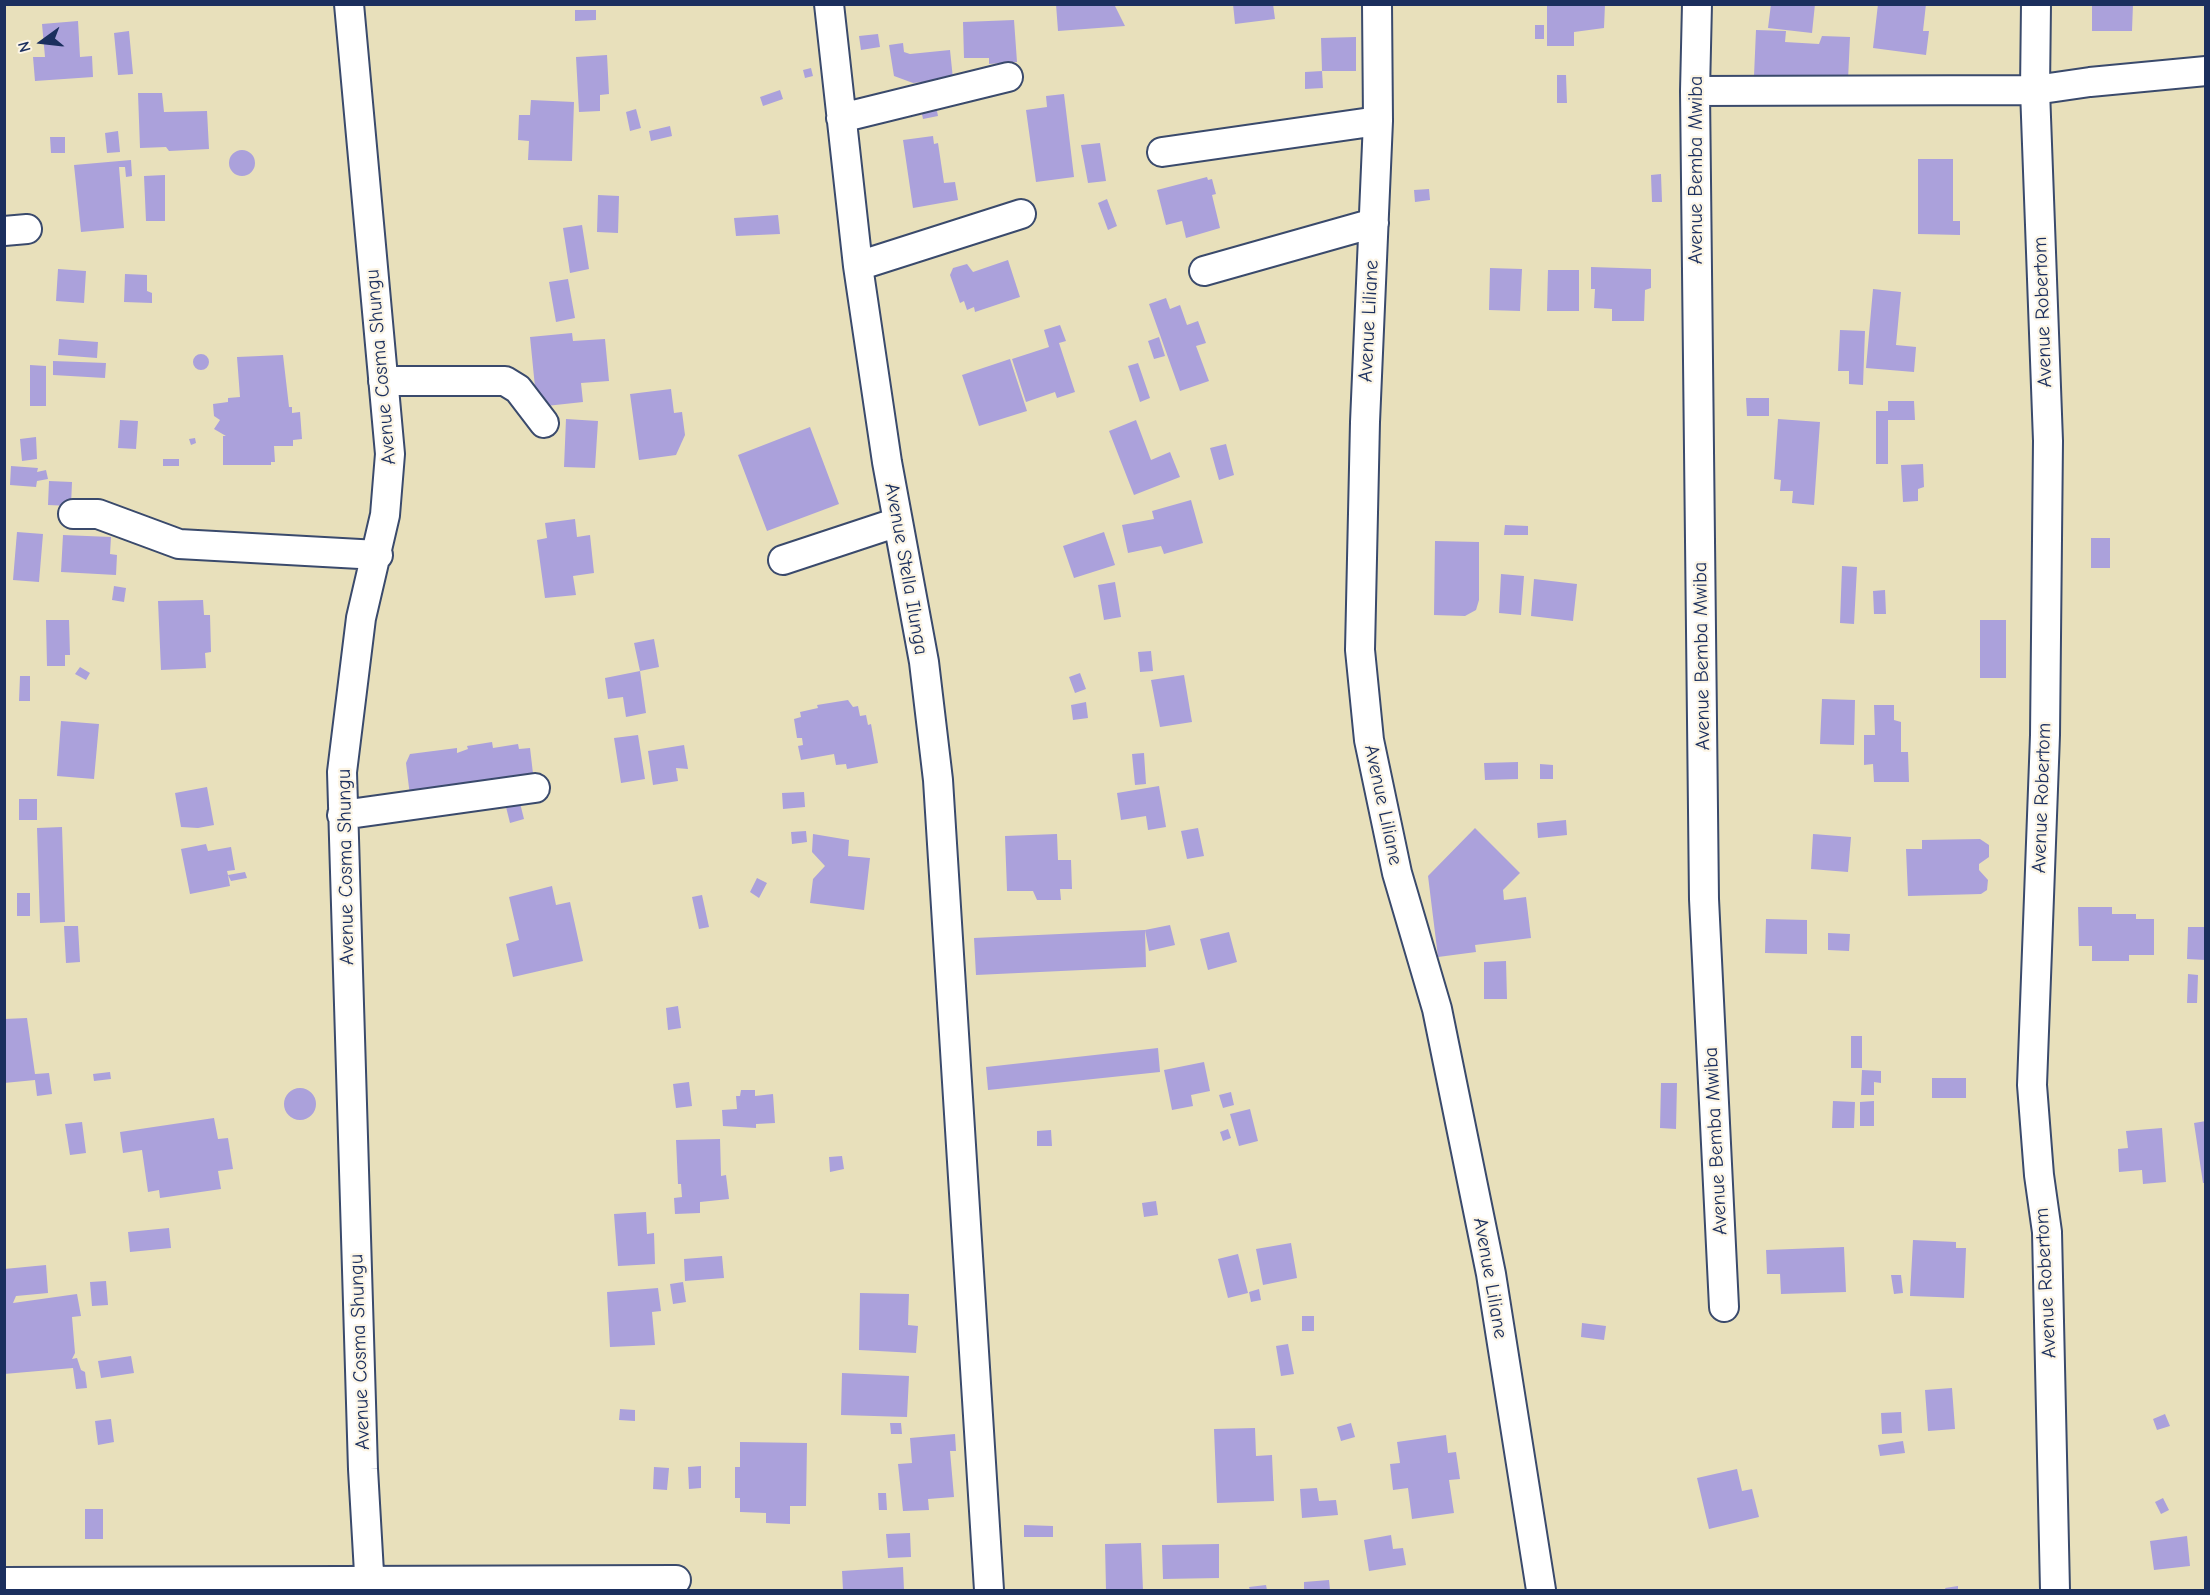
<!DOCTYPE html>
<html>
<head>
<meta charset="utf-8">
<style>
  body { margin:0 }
  #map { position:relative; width:2210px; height:1595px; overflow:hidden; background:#e8e0bb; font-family:"Comic Neue",sans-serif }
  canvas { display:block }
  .frame { position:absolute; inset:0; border:6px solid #1b2f5e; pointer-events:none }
  .north { position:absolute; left:12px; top:12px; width:60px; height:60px; -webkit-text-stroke:4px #fcf5e5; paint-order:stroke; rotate:255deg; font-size:16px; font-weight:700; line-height:24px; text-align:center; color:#1b2f5e }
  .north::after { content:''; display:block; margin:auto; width:21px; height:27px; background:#1b2f5e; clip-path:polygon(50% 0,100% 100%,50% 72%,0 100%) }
</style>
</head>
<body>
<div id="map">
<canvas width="2210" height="1595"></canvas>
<div class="frame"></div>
<div class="north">N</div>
</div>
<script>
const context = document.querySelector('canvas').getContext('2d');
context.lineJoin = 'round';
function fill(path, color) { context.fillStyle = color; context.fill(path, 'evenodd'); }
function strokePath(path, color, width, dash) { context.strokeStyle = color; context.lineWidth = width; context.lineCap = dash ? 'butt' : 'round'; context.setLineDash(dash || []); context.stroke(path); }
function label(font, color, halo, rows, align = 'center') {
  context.font = font + ' "Comic Neue",sans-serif'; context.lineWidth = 4.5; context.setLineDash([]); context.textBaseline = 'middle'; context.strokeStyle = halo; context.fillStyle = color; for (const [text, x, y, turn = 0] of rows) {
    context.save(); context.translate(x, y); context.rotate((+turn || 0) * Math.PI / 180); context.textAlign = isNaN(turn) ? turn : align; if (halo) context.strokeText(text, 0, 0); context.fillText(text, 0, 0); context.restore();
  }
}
fill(new Path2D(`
  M1056,4H1114L1125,26L1058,31Z
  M1233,4H1273L1275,19L1235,24Z
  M1547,4H1605L1604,28L1574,32V46H1547Z
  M1771,4H1815L1812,33L1768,28Z
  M1878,4H1926L1923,31H1929L1926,55L1873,48Z
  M2092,4H2133L2132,31H2092Z
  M575,10H596V20L575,21Z
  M1014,20L1017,62L989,64V58H964L963,22Z
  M78,21L80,57L92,56L93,77L35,81L33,57H45L42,24Z
  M1535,25H1544V39H1535Z
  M1756,30L1786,31L1785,42L1819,44L1822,36L1850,37L1848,80L1754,76Z
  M129,31L133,74L118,75L114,33Z
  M878,34L880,47L861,50L859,36Z
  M1356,37V71H1322L1321,38Z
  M903,43L904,52L910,54L950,50L953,79L913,83L894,76L889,45Z
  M607,55L609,94L600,95V111L579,112L576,57Z
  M811,68L813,76L805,78L803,70Z
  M1322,71L1323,88L1305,89V72Z
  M1557,75H1566L1567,103H1557Z
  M780,90L783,99L763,106L760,97Z
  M138,93H162L164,112L207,111L209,149L169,151L166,147L140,148Z
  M1064,94L1074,177L1036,182L1026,110L1047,107L1046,96Z
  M531,100L574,102L572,161L528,160L529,141L518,140L519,115H530Z
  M935,101L938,116L923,119L920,105Z
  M636,109L641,128L630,131L626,112Z
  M670,126L672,136L651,141L649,131Z
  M118,131L120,152L107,153L105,133Z
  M933,136L934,144L938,143L944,183L955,182L958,200L913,208L903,140Z
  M50,137H65V153H51Z
  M1100,143L1106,181L1088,183L1081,145Z
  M229 163a13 13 0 1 1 26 0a13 13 0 1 1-26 0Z
  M1918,159H1953V221H1960V235L1918,234Z
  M131,160L132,176L126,177L125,167H119L124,228L81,232L74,165Z
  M1661,174L1662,202H1652L1651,175Z
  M165,175V221H146L144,176Z
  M1207,177L1208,180L1212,179L1216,194L1212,195L1220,228L1186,238L1182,221L1166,225L1157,190Z
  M1429,189L1430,200L1415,202L1414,190Z
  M598,195L619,196L618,233L597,232Z
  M1107,199L1117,226L1108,230L1098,203Z
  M778,215L780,234L736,236L734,218Z
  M582,225L589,269L570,273L563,228Z
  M1008,260L1020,297L975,312L974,307L967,310L964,301L960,303L950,275L953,268L967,264L973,272Z
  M1591,267L1651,269V288L1645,290L1644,321H1612V309L1594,308L1595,289H1591Z
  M1490,268L1522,269L1520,311L1489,310Z
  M58,269L86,271L84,303L56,301Z
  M1548,270H1579V311H1547Z
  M125,274L147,275V291L152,293V303L124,302Z
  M568,279L575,318L556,322L549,282Z
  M1873,289L1901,292L1896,345L1916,347L1914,372L1866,368Z
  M1166,298L1170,309L1180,305L1187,325L1198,321L1206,343L1196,346L1209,381L1180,391L1149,304Z
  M1060,325L1066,341L1059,343L1075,392L1057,398L1055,392L1026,402L1012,359L1049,347L1044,330Z
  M1840,330L1865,331L1863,385L1849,384V371H1838Z
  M572,333L573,341L605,339L609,381L581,383L583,402L537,407L530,337Z
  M1159,337L1165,356L1154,359L1148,341Z
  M59,339L98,342L97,358L58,355Z
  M193 362a8 8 0 1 1 16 0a8 8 0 1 1-16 0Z
  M283,355L289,407H292V413L300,412L302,439L293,440V446H274L275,462H271V465H223V436H226L214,429L220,420L214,416L213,404L228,402V398L240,397L237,357Z
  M1010,359L1027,411L979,426L962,375Z
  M53,361L106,363L105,378L53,375Z
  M1138,363L1150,398L1140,402L1128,366Z
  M30,365L46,366V406H30Z
  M671,389L674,413L682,412L685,435L676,455L639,460L630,394Z
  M1746,398H1769V416H1747Z
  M1888,401H1914L1915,420H1888V464H1876V411H1888Z
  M566,419L598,421L595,468L564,467Z
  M1778,419L1820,422L1814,505L1792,503L1793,491H1780L1781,480L1774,479Z
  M120,420L138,421L136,449L118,448Z
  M1136,420L1151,460L1170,452L1180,477L1134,495L1109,431Z
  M810,427L839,504L767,531L738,455Z
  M36,437L37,459L22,461L20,439Z
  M195,438L196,443L191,445L189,439Z
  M1226,444L1234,475L1219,480L1210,448Z
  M163,459H179V466H163Z
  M1923,464L1924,487L1918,489V501L1903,502L1901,465Z
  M11,466L38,468L37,472L46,470L48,479L37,481L36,487L10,485Z
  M49,481L72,482L71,506L48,505Z
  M1191,500L1203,543L1164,554L1161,546L1128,553L1122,525L1154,519L1152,511Z
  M575,519L577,537L590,535L594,573L573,576L576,595L545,598L537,540L547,538L545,523Z
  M1505,525L1528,526V535H1504Z
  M17,532L43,534L39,582L13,580Z
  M1104,532L1115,565L1074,578L1063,546Z
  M63,535L111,537L110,554L117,555L116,575L61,572Z
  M2091,538H2110V568H2091Z
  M1435,541L1479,542V600L1476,610L1465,616L1434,615Z
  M1842,566L1857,567L1854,624L1840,623Z
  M1501,574L1524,576L1521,615L1499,613Z
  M1534,579L1577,584L1573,621L1531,616Z
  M1115,582L1121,617L1104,620L1098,585Z
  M114,586L126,588L124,602L112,600Z
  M1885,590L1886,614H1874L1873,591Z
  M203,600L204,615H210L211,652L205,653L206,668L161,670L158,601Z
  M46,620H69L70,655H65V666H47Z
  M1980,620H2006V678H1980Z
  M654,639L659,667L640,671L634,643Z
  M1151,651L1153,671L1140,672L1138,652Z
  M80,667L90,673L86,680L75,674Z
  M640,671L646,713L626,717L623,697L608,699L605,678Z
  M1080,673L1086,689L1075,693L1069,677Z
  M1184,675L1192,722L1160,727L1151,680Z
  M20,676H30V701H19Z
  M1822,699L1855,700L1854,745L1820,744Z
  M848,700L853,707L858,706L860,716L866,715L868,725L871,724L878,763L847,769L846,764L836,765L834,754L801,760L798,746L803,745L802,738H797L794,719L801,717L800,712L818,708L817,705Z
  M1086,702L1088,718L1073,720L1071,705Z
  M1874,705H1894V720L1901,722V752H1908L1909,782H1874L1873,764L1864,765V735H1875Z
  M61,721L99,724L94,779L57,776Z
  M638,735L645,779L621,783L614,738Z
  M492,742L493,748L518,744L519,749L530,748L534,782L410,796L406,763L410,754L457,748V753L468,749L467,746Z
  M684,745L688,769L676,768L678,781L653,785L648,751Z
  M1144,753L1146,784L1135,785L1132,754Z
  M1518,762V779L1485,780L1484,763Z
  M1540,764L1553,765V779H1540Z
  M1159,786L1166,827L1148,830L1146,816L1121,820L1117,793Z
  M207,787L214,825L198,828L181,827L175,793Z
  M804,792L805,807L783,809L782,793Z
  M19,799H37V820H19Z
  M520,803L524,819L510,823L506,807Z
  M1566,820L1567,835L1538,838L1537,823Z
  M62,827L65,922L40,923L37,828Z
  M1198,828L1204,856L1187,859L1181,831Z
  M1475,828L1520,873L1503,890L1504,900L1526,897L1531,938L1475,945L1476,952L1438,957L1428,876Z
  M806,831L807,842L792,844L791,832Z
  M813,834L849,840L848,856L870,858L864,910L810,903L813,879L825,866L812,852Z
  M1057,834L1058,860H1071L1072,889H1060L1061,900H1037L1033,891H1007L1005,836Z
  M1813,834L1851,837L1848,872L1811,869Z
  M1980,839L1989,845V857L1979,864V870L1988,880L1987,890L1981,894L1908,896L1906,849H1922V840Z
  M206,844L208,851L231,847L235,870L227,871L228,875L245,872L247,878L231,881L228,875L230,886L190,894L181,849Z
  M757,878L767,883L759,898L750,892Z
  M552,886L556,905L570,902L583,961L513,977L506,944L519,940L509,897Z
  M17,893H30V916H17Z
  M702,895L709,927L699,929L692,897Z
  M2078,907H2112V914H2136V919H2154V955H2129V961H2092V946H2079Z
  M1766,919L1807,920V954L1765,953Z
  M1170,925L1175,945L1149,951L1145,930Z
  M64,926H78L80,962L66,963Z
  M2188,927H2206V960L2187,959Z
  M1145,930L1146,967L976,975L974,938Z
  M1229,932L1237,962L1208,970L1200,939Z
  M1828,933L1850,934L1849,951L1828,950Z
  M1506,961L1507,999H1484V962Z
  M2188,974L2198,975L2197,1003H2187Z
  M678,1006L681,1028L668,1030L666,1008Z
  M27,1018L35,1074L49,1073L52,1094L37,1096L35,1080L4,1083V1019Z
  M1851,1036H1862V1068H1851Z
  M1158,1048L1160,1072L988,1090L986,1067Z
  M1204,1062L1210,1091L1191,1095L1193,1106L1172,1110L1164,1070Z
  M1862,1070L1881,1071V1083L1874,1082V1095H1861Z
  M110,1072L111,1079L94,1081L93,1074Z
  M1932,1078H1966V1098H1932Z
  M689,1082L692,1106L676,1108L673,1084Z
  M1661,1083H1677L1676,1129L1660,1128Z
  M284 1104a16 16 0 1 1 32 0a16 16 0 1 1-32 0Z
  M741,1090H755V1096L773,1094L775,1123L756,1124V1128L723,1126L722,1110L737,1109L736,1096H740Z
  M1231,1092L1234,1105L1223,1108L1219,1095Z
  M1833,1101L1855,1102L1854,1128H1832Z
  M1874,1101V1126H1860V1102Z
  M1250,1109L1258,1141L1239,1146L1230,1114Z
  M214,1118L218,1139L228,1138L233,1169L218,1171L221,1189L160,1198L159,1190L148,1192L142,1150L123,1153L120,1132Z
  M2206,1121V1183H2203L2194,1123Z
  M82,1122L86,1153L70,1155L65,1124Z
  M2162,1128L2166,1182L2143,1184L2142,1170L2119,1172L2118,1149L2128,1148L2126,1131Z
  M1228,1129L1231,1138L1223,1141L1220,1132Z
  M1051,1130L1052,1146H1037V1131Z
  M720,1139L721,1176L726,1175L729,1199L700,1202V1213L675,1214L674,1198L682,1197L681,1184H678L676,1140Z
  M842,1156L844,1169L830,1172L829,1157Z
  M1156,1201L1158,1215L1144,1217L1142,1203Z
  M646,1212L647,1234L654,1233L655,1264L618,1266L614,1214Z
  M169,1228L171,1248L130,1252L128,1232Z
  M1913,1240L1956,1242V1248H1966L1964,1298L1910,1296Z
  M1291,1243L1297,1278L1263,1285L1256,1249Z
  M1844,1247L1846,1292L1781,1294L1780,1274H1767L1766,1250Z
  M1238,1254L1248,1293L1228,1298L1218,1259Z
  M722,1256L724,1278L685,1281L684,1259Z
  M46,1265L48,1293L16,1296L13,1303L77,1294L81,1316L72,1317L75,1353L72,1359L77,1358L81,1370L85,1372L87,1388L76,1389L73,1368L4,1374V1269Z
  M1891,1275H1901L1903,1293L1894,1294Z
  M106,1281L108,1305L92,1306L90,1282Z
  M683,1282L686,1302L673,1304L670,1284Z
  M658,1288L661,1311L652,1312L655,1345L610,1347L607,1292Z
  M1259,1289L1261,1300L1251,1302L1249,1292Z
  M860,1293L909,1294L908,1325L918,1326L916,1353L859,1350Z
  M1302,1316H1314V1331H1302Z
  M1582,1323L1606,1326L1604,1340L1581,1337Z
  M1288,1344L1294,1374L1281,1376L1276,1346Z
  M131,1356L134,1373L101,1378L98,1361Z
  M842,1373L909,1376L907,1417L841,1415Z
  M1952,1388L1955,1429L1928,1431L1925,1390Z
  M620,1409L635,1410V1421L619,1420Z
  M1901,1412L1902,1433L1882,1434L1881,1413Z
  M2165,1414L2170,1426L2157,1430L2153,1419Z
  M111,1419L114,1442L98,1445L95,1421Z
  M890,1423H901L902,1434H891Z
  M1351,1423L1355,1437L1341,1441L1337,1427Z
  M1255,1428L1256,1456L1272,1455L1274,1501L1217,1503L1214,1429Z
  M955,1434L956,1451H950L954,1497L928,1499L929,1510L903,1511L898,1464L912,1463L910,1438Z
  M1446,1435L1448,1453L1456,1452L1460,1479L1449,1480L1454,1513L1412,1519L1408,1488L1393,1490L1390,1464L1400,1463L1397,1442Z
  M1903,1441L1905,1453L1880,1456L1878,1445Z
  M740,1442L807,1443L806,1506H790V1524L766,1523V1513L740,1512V1498H735V1467H740Z
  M701,1466V1488L689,1489L688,1467Z
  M654,1467L669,1468L667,1490L653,1489Z
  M1737,1469L1742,1491L1752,1489L1759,1517L1709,1529L1697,1478Z
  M1317,1488L1319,1501L1336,1500L1338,1515L1302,1518L1300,1489Z
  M878,1493H886L887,1510H879Z
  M2163,1498L2169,1510L2161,1514L2155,1502Z
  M85,1509H103V1539H85Z
  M1024,1525L1053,1526V1537H1024Z
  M910,1533L911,1557L888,1558L886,1534Z
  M1391,1535L1393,1549L1403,1548L1406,1565L1369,1571L1364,1540Z
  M2187,1536L2190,1566L2154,1570L2150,1541Z
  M1141,1543L1143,1590H1106L1105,1544Z
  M1219,1544V1578L1163,1579L1162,1545Z
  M903,1567L904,1590H843L842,1571Z
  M1329,1580L1330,1590H1304V1582Z
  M1266,1585L1267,1590H1250L1249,1587Z
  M1958,1586V1590H1946L1945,1588Z`), '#aba1db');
const minor = new Path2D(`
  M349,4L390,454L385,515L361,618L342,772L363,1469L370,1590
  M829,4L858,266L887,462L924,662L938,780L989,1590
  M1377,4L1378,121L1365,422L1360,650L1369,740L1397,873L1437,1009L1491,1274L1541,1590
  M1697,4L1695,91L1704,899L1724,1307
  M2036,4L2035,90L2048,441L2045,735L2032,1085L2039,1175L2047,1232L2055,1590
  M1695,91L2035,90L2090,82L2206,71
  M841,118L1008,77
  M1162,152L1378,121
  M4,231L27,229
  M858,266L1021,214
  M1204,271L1374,223
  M383,381H505L518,389L544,423
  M73,514H98L179,544L378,555
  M783,560L898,522
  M342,815L535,788
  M4,1582L676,1580`);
strokePath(minor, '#3a4a6c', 32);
strokePath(minor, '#fff', 28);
label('20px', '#1b2f5e', '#fcf5e5', [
  ["Avenue Bemba Mwiba",1696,170,-90],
  ["Avenue Robertom",2043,312,-92],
  ["Avenue Liliane",1369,321,-87],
  ["Avenue Cosma Shungu",381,367,-95],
  ["Avenue Stella Ilunga",906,569,80],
  ["Avenue Bemba Mwiba",1702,656,-91],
  ["Avenue Robertom",2042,798,-88],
  ["Avenue Liliane",1383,805,78],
  ["Avenue Cosma Shungu",346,867,-91],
  ["Avenue Bemba Mwiba",1716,1141,-93],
  ["Avenue Liliane",1490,1278,80],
  ["Avenue Robertom",2046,1283,-93],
  ["Avenue Cosma Shungu",360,1352,-92]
]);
</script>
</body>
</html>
